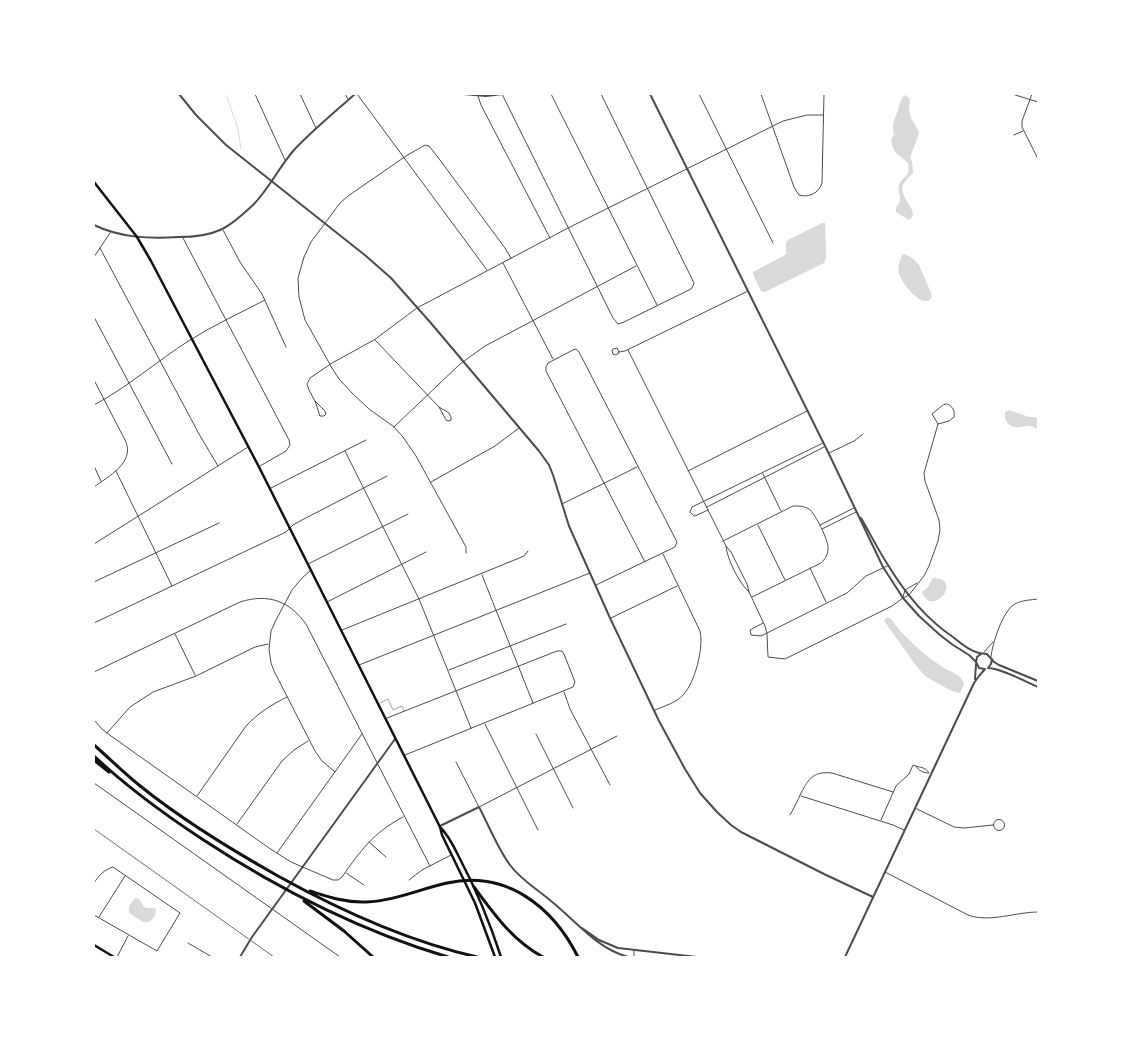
<!DOCTYPE html>
<html>
<head>
<meta charset="utf-8">
<style>
  body { margin:0 }
  #map { position:relative; width:1132px; height:1051px; overflow:hidden; background:#fff; font-family:"IBM Plex Sans",sans-serif }
  canvas { display:block }
  .frame { position:absolute; inset:0; border:95px solid #fff; pointer-events:none }
</style>
</head>
<body>
<div id="map">
<canvas width="1132" height="1051"></canvas>
<div class="frame"></div>
</div>
<script>
const context = document.querySelector('canvas').getContext('2d');
context.lineJoin = 'round';
function fill(path, color) { context.fillStyle = color; context.fill(path, 'evenodd'); }
function strokePath(path, color, width, dash) { context.strokeStyle = color; context.lineWidth = width; context.lineCap = dash ? 'butt' : 'round'; context.setLineDash(dash || []); context.stroke(path); }
fill(new Path2D(`
  M905,95L910,99L909,110L911,118L919,132L918,136L910,158L912,161L913,173C910,176 905,181 903,185C898,198 922,212 909,220L896,212C895,206 898,206 900,201C901,196 897,190 899,185C903,175 911,179 908,163C898,153 894,156 891,140L894,134C891,123 895,119 898,110C900,104 900,99 905,95Z
  M822,223H825L826,257L825,261L824,263L765,292L761,291L753,274V272L785,255L786,254V242L788,240Z
  M903,254C909,255 915,260 919,265L931,293L932,297C930,300 929,301 926,301C917,302 901,282 899,273C897,268 900,259 903,254Z
  M1009,410L1029,417H1033L1038,418V429C1034,428 1031,425 1027,426C1023,426 1019,428 1015,427C1007,426 1004,418 1005,412Z
  M934,578C964,579 932,619 922,592L928,587L932,579Z
  M887,617C892,618 894,623 897,627C911,643 927,657 944,668C951,672 963,676 964,684L960,693L952,691L935,682L924,675L914,663L885,622L884,620Z
  M135,898H136L139,899L144,907L149,908H154L156,910L155,916L149,922H143L129,913V906Z`), '#d9d9d9');
strokePath(new Path2D(`
  M226,94L238,129L241,149`), '#d9d9d9', 1);
strokePath(new Path2D(`
  M380,703L388,699L393,710L402,706L404,711`), '#4c4c4c', 0.5);
strokePath(new Path2D(`
  M255,94L285,160
  M300,94L316,128
  M345,94L348,99
  M357,94L487,270
  M502,94L613,318L618,324L624,322L691,289L693,286L694,283L601,94
  M551,94L657,305
  M699,94L773,243
  M761,94L794,187L799,195C809,198 819,193 822,183L824,94
  M1012,94L1038,102
  M1032,94L1022,121V127L1038,159
  M478,96L481,105L550,238
  M1014,135L1023,131
  M223,230L240,262L262,294L286,347
  M183,238L289,440L290,445L286,451L260,466
  M100,248L199,434L218,466
  M94,257L110,233
  M503,263L553,359
  M94,317L172,464
  M375,340L439,407L449,413L451,417V420L448,421L446,420L439,407
  M628,350L726,546
  M619,352L617,348L613,349L612,351L613,354L616,355L618,354L619,352L625,351L748,291
  M94,380L126,442C134,463 109,476 94,487
  M315,401L320,416H324L326,414L325,411L315,401L309,390L307,384L310,378L332,363L374,340L417,308L568,228L783,121L807,115H823
  M947,404C953,406 955,411 954,417L949,421L938,424L932,414L943,405Z
  M94,405C128,387 157,361 190,340C214,325 240,313 265,300
  M394,427L460,364L485,346L636,266
  M345,451L419,599L471,728
  M829,453L854,441L863,434
  M94,466L101,481
  M116,471L172,586
  M688,471L807,411
  M763,474L781,511
  M431,482L495,446L519,428
  M271,488L366,440
  M562,504L637,467
  M707,507L824,447
  M708,510L695,516L693,515L690,512L692,507L823,443
  M758,525L785,580
  M820,525L854,508
  M822,529L856,512
  M723,541L793,506C799,506 804,506 809,509C815,513 829,541 828,549C828,555 825,559 821,563L752,597
  M94,544L248,447
  M466,553V547L416,456L403,437L394,427L369,409L352,393L339,379L332,368L305,320L299,297L298,278L304,257L311,242L340,203L348,196L406,156L425,145L429,146L437,156L505,248L511,258
  M308,564L408,514
  M810,568L826,602
  M310,571L302,578L292,590L276,620L271,631L269,649L271,663L274,671L315,751L322,761L335,772
  M482,575L533,703
  M94,582L219,523
  M596,585L675,547L677,542L579,352L576,349L573,350L548,363L546,367V371L645,562
  M749,592C739,583 727,559 726,546L731,552L747,584L749,592L765,626L767,634L768,657L785,659L892,606L903,598L909,595L924,576L929,566L938,541L940,530L939,520L925,481L924,473L938,424
  M903,597L905,590L917,583
  M327,602L426,552
  M611,618L677,586
  M94,623L286,532L293,525L302,520L387,476
  M763,623L750,630L751,635L761,636L847,593L866,576L887,566
  M342,630L512,561L524,556L528,551
  M175,634L195,675
  M984,652L993,642
  M991,657C992,644 1003,610 1015,604C1022,600 1031,600 1038,599
  M359,665L590,573
  M449,670L566,624
  M94,672L240,602C268,593 291,601 307,626L430,866
  M564,692L570,709L610,785
  M655,710C664,706 676,703 683,695C695,683 704,647 700,631L663,554
  M387,718L557,651H562L564,654L575,682L573,687L405,755
  M94,720L102,729L111,736L269,848L291,862L333,880H338L342,877C361,850 373,833 403,817
  M485,724L538,830
  M107,733L130,707L153,692L196,676L255,647L268,644
  M536,734L573,808
  M456,762L479,807L617,736
  M94,783L340,957
  M197,796L246,726C258,713 271,705 287,697
  M801,796L893,825L904,830
  M915,808L954,827L964,828L993,825
  M790,815C794,808 798,800 801,793C809,778 814,771 832,773L893,792
  M993.5 825a5.5 5.5 0 1 1 11 0a5.5 5.5 0 1 1-11 0Z
  M881,820L896,786L909,774L913,765C919,768 925,766 929,773C923,773 919,771 916,766
  M237,824L282,761L294,750L308,741
  M369,842L386,857
  M277,853L362,734
  M885,872L968,915C990,923 1015,912 1038,912
  M346,873L364,885
  M409,880L422,870L451,855
  M94,883C99,875 104,870 113,867L180,913L157,951L94,915
  M99,917L125,876
  M188,943L212,957
  M634,951V957
  M117,957L128,936
  M1037,957L1038,956`), '#4c4c4c', 1);
strokePath(new Path2D(`
  M179,94L196,115L226,145L366,256L391,278L430,322L539,451L549,465L553,475L569,526L610,618L659,721L685,769L700,793L717,812L731,825L741,832L824,874L873,897
  M463,94L486,96L503,94
  M650,94L829,454L883,567L903,598L919,616L940,635L953,645L969,655L976,662
  M94,225C121,238 150,239 179,237C193,237 207,236 220,230C232,225 243,214 253,205C269,189 279,167 294,150C313,130 335,112 355,94
  M861,518C870,533 878,550 888,565C905,593 926,619 953,637C960,643 970,651 979,653C982,654 984,653 987,654L994,662L999,665L1038,681
  M981,654L977,657L976,662L979,668L984,669
  M988,668C1004,669 1023,681 1038,687
  M988,668L991,664L992,659
  M975,679L976,664
  M440,826L479,807C489,826 498,849 510,865C521,880 537,889 551,901C576,921 596,948 628,957
  M582,928L599,940L618,948L697,957
  M240,957L252,937L395,739
  M845,957L974,683L979,676L985,669`), '#4c4c4c', 2);
strokePath(new Path2D(`
  M94,945L114,957`), '#111', 2.5);
strokePath(new Path2D(`
  M94,182L137,237L151,261L259,467L440,827L442,835L475,903L495,957
  M441,828C449,836 454,847 459,857C476,889 490,923 501,957`), '#111', 2.5);
strokePath(new Path2D(`
  M94,745C109,758 123,772 139,785C182,820 230,849 278,876C341,911 407,941 477,957
  M94,756C127,787 164,814 202,839C278,889 360,931 448,957
  M94,760L109,772
  M474,887C494,914 512,940 543,957
  M310,891C329,897 346,903 366,902C394,901 420,889 447,883C507,870 553,907 578,957
  M304,901L344,931L373,957`), '#111', 3);
strokePath(new Path2D(`
  M94,829L274,957`), '#707070', 1);
</script>
</body>
</html>
